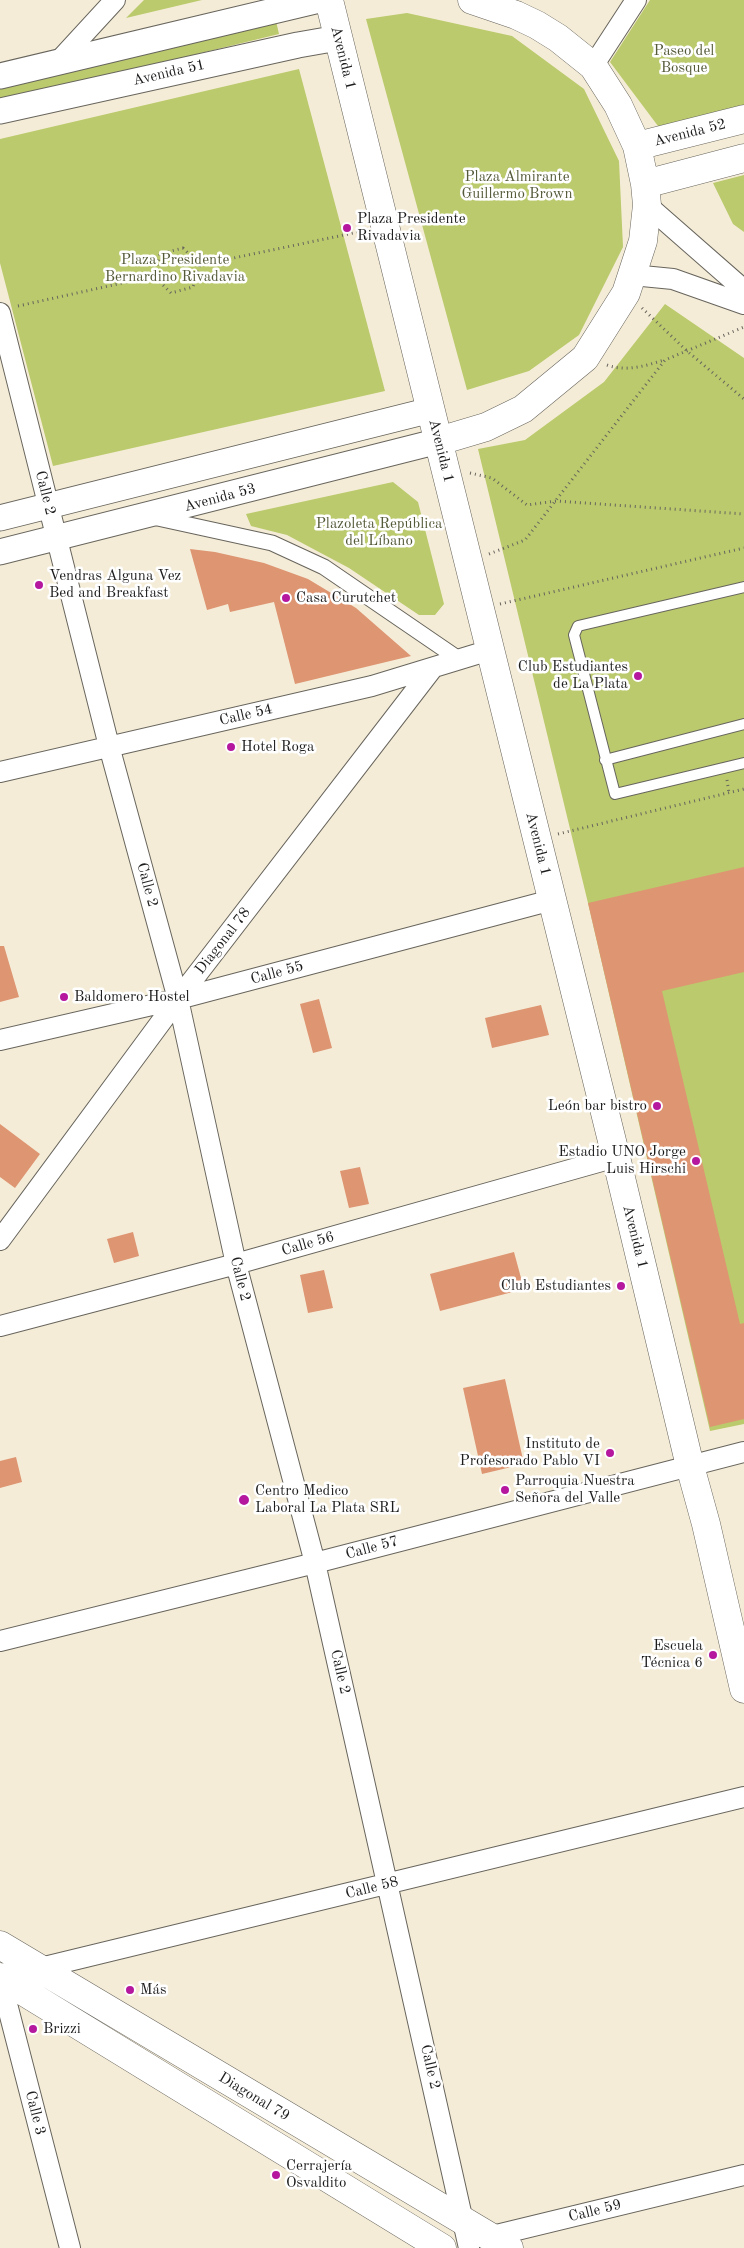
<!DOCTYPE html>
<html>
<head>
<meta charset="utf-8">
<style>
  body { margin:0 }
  canvas { display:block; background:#f4ecd7 }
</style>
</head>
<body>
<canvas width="744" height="2248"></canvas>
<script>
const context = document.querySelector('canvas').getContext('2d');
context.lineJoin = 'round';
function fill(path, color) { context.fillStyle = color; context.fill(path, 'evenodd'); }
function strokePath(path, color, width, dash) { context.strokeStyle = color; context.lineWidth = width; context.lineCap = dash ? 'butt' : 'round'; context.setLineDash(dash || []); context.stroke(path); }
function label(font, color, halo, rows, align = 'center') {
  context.font = font + ' "Old Standard TT",serif'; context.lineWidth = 5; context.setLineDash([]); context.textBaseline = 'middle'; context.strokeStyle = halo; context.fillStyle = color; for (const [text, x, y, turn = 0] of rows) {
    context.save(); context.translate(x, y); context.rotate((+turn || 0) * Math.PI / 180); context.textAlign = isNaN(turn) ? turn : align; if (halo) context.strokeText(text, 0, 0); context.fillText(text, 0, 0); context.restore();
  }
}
fill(new Path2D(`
  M144,0H202L126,18Z
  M650,0H744V113L664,134L610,62Z
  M407,13L512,36L584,89L619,161L623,247L579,335L529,371L467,390L366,19Z
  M276,21L279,34L0,102V89Z
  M299,69L385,391L53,466L0,263V139Z
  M744,175V232L733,224L713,183Z
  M665,304L744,358V1424L710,1431L588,903L478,449L525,440L604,382Z
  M393,482L418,502L444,604L435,615H419L349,568L287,535L251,526L246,514Z`), '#bbca6c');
fill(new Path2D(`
  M190,549L215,552L264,563L308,579L356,608L411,656L295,684L274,602L230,612L228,604L207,610Z
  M744,867V972L662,991L740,1324L744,1323V1419L710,1427L588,903Z
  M0,946H4L19,997L0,1002Z
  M319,999L332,1048L313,1053L300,1004Z
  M541,1005L549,1035L492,1048L485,1018Z
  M0,1124L40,1154L15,1188L0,1177Z
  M360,1167L369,1204L349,1208L340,1171Z
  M133,1232L139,1256L114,1263L107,1239Z
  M514,1252L524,1289L440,1311L430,1274Z
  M324,1270L333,1308L308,1313L300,1275Z
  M505,1379L524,1464L482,1474L463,1388Z
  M16,1457L22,1482L0,1488V1461Z`), '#de9572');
const service = new Path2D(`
  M744,587L578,626L574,635L615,794L744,763
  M605,760L744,724`);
const pedestrian = new Path2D(`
  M153,517L272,543L324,567L460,660`);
const minor = new Path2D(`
  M58,62L115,0
  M593,66L636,0
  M647,205L744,290
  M632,275L673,279L744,304
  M0,313L109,746L178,999L236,1264L315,1563L469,2248
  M0,772L372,686L490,650
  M0,1040L178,999L552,900
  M0,1240L178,999L432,669
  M0,1326L236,1264L616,1157
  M0,1641L315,1563L744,1452
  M32,1970L744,1797
  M0,1977L70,2248
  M484,2238L744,2175`);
const tertiary = new Path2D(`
  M0,76L319,0
  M0,111L298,45L338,38
  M0,518L431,410
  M0,552L439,441`);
const secondary = new Path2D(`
  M329,0L616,1157L690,1466L706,1524L744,1689
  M637,146L744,119
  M645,184L744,158
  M439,441L486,427L523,409L585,358L626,293L643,241L647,205L645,184L637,146L618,105L593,66L558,38L537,25L516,15L472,0
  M0,1945L509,2248
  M0,1977L442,2248`);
strokePath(service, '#68655d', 12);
strokePath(pedestrian, '#68655d', 17);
strokePath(minor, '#68655d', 22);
strokePath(tertiary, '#68655d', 27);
strokePath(secondary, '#68655d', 29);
strokePath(new Path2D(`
  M183,248L200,265L193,287L171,293L154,276L160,254Z
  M200,265L363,231
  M18,306L154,276
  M642,308L687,351L744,399
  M607,365C626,372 645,366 664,360
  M470,473L492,478L527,505L556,501L744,514
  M489,554L525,540L665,360L744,327
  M500,604L744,548
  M727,780L729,793
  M558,834L744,789`), '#68655d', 3, [1, 4]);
strokePath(service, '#fff', 10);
strokePath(pedestrian, '#fff', 15);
strokePath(minor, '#fff', 20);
strokePath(tertiary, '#fff', 25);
strokePath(secondary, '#fff', 28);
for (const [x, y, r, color] of [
  [347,228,5,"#b5179e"],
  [39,585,5,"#b5179e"],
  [286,598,5,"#b5179e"],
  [638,676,5,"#b5179e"],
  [231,747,5,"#b5179e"],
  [64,997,5,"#b5179e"],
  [657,1106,5,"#b5179e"],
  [696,1161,5,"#b5179e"],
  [621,1286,5,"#b5179e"],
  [610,1453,5,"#b5179e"],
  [505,1490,5,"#b5179e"],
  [244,1500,6,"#b5179e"],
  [713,1655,5,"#b5179e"],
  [130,1990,5,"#b5179e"],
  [33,2029,5,"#b5179e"],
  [276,2175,5,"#b5179e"]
]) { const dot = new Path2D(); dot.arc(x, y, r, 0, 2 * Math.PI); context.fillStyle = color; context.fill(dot); strokePath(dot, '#fff', 2); }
label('15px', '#545938', '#fff', [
  ["Paseo del",684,51],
  ["Bosque",684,68],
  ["Plaza Almirante",517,177],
  ["Guillermo Brown",517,194],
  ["Plaza Presidente",175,260],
  ["Bernardino Rivadavia",175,277],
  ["Plazoleta República",379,524],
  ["del Líbano",379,541]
]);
label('15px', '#1c1c1c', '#fff', [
  ["Avenida 1",343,58,76],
  ["Avenida 51",169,73,-13],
  ["Avenida 52",690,133,-14],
  ["Avenida 1",441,451,76],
  ["Calle 2",45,493,76],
  ["Avenida 53",220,498,-15],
  ["Calle 54",246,715,-13],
  ["Avenida 1",538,844,76],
  ["Calle 2",147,885,75],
  ["Diagonal 78",223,941,-52],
  ["Calle 55",277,973,-15],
  ["Avenida 1",635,1237,76],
  ["Calle 56",308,1244,-16],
  ["Calle 2",240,1279,76],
  ["Calle 57",372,1548,-15],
  ["Calle 2",340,1672,77],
  ["Calle 58",372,1888,-14],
  ["Calle 2",430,2067,77],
  ["Diagonal 79",254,2097,31],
  ["Calle 3",35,2113,76],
  ["Calle 59",595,2211,-14]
]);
label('15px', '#1c1c1c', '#fff', [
  ["Plaza Presidente",357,219],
  ["Rivadavia",357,236],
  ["Vendras Alguna Vez",49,576],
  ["Bed and Breakfast",49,593],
  ["Casa Curutchet",296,598],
  ["Club Estudiantes",628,667,"right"],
  ["de La Plata",628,684,"right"],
  ["Hotel Roga",241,747],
  ["Baldomero Hostel",74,997],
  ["León bar bistro",647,1106,"right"],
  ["Estadio UNO Jorge",686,1152,"right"],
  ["Luis Hirschi",686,1169,"right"],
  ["Club Estudiantes",611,1286,"right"],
  ["Instituto de",600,1444,"right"],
  ["Profesorado Pablo VI",600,1461,"right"],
  ["Parroquia Nuestra",515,1481],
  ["Señora del Valle",515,1498],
  ["Centro Medico",255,1491],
  ["Laboral La Plata SRL",255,1508],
  ["Escuela",703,1646,"right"],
  ["Técnica 6",703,1663,"right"],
  ["Más",140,1990],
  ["Brizzi",43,2029],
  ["Cerrajería",286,2166],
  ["Osvaldito",286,2183]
], 'left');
</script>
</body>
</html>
